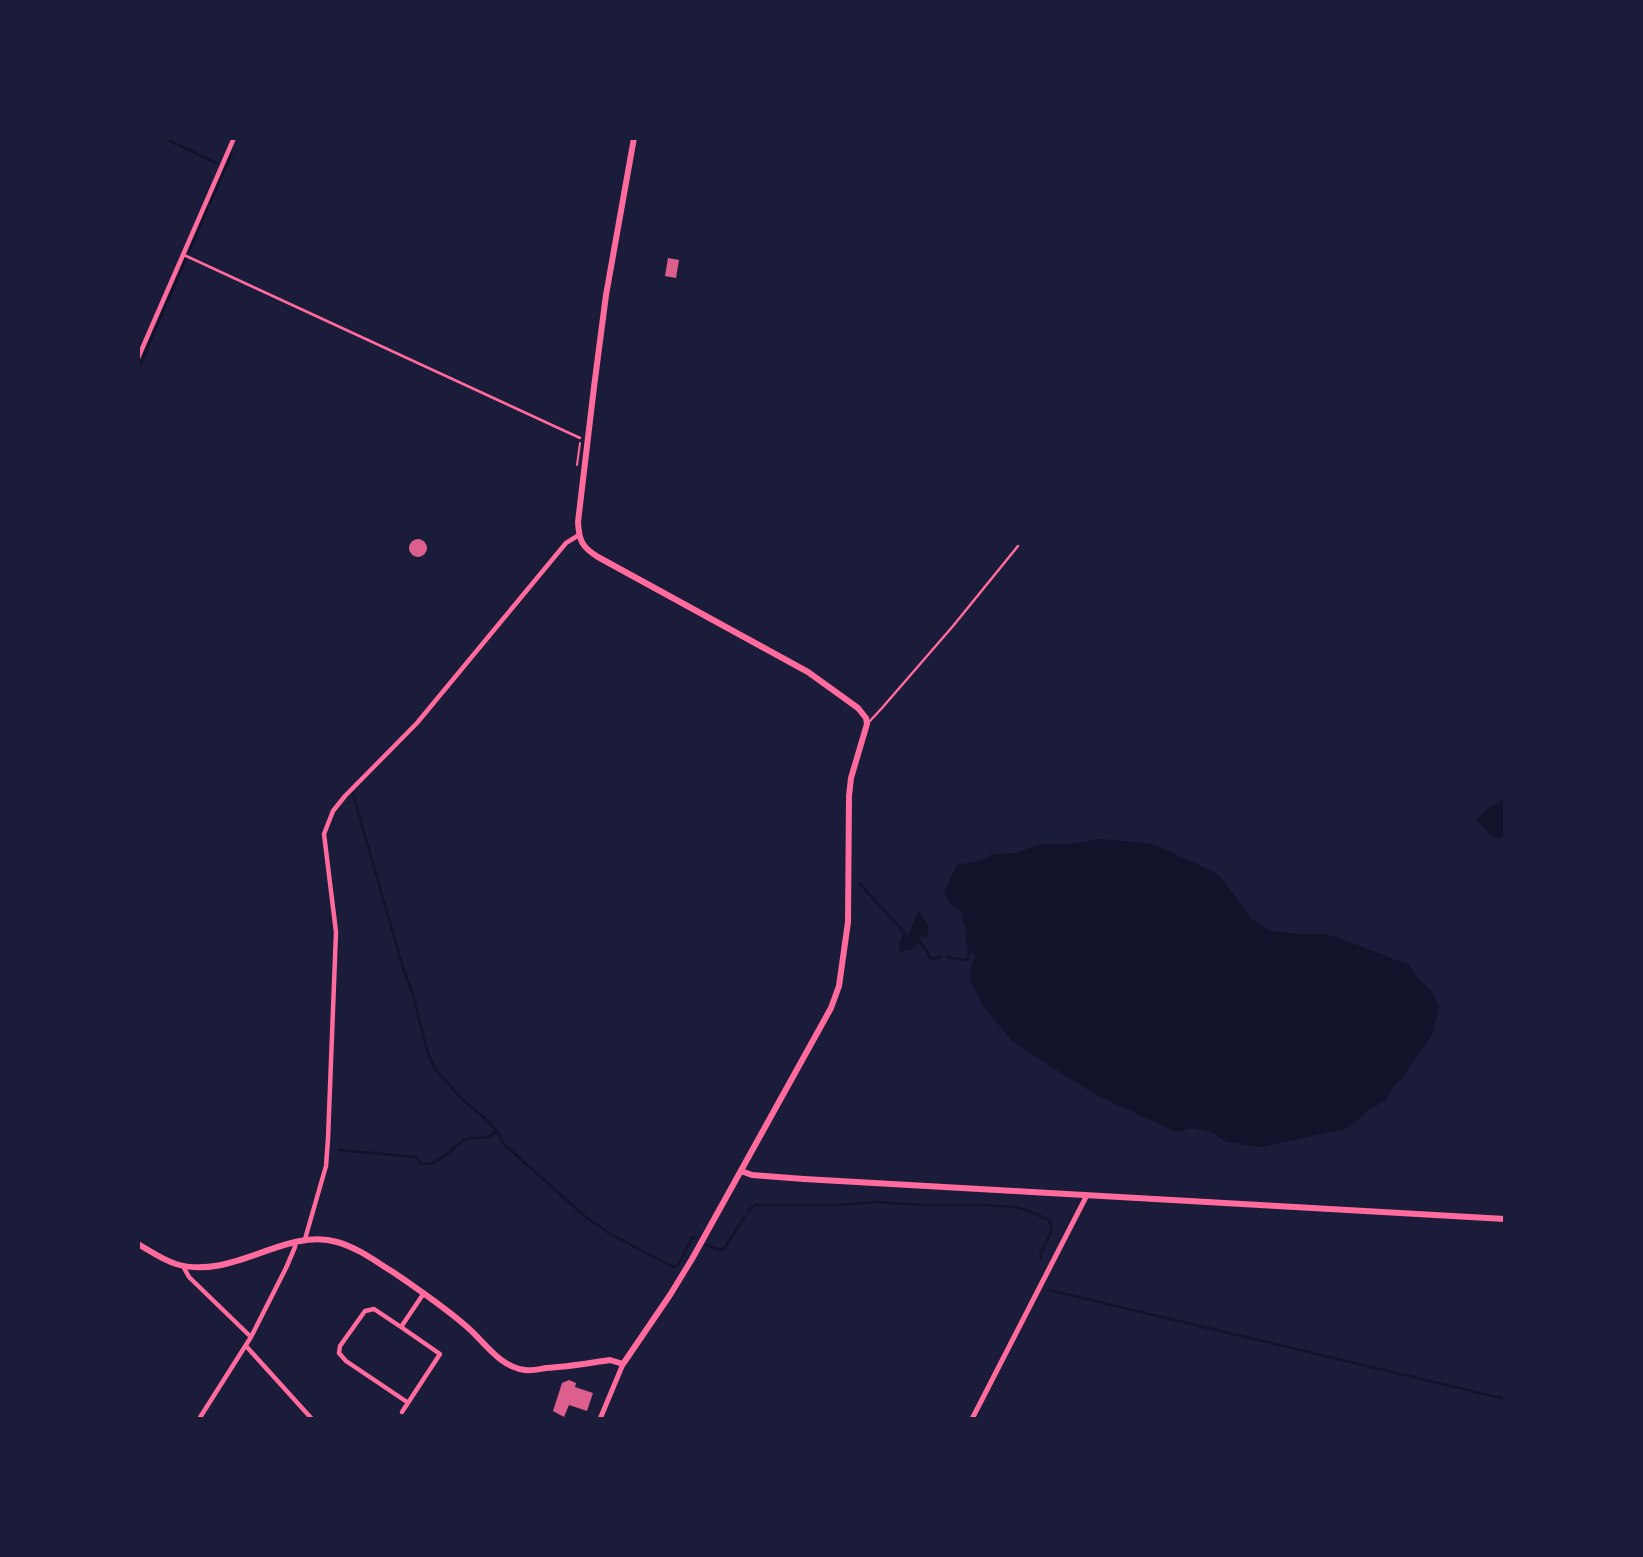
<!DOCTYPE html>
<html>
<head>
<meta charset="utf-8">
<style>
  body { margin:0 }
  #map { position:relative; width:1643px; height:1557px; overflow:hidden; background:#1b1b3a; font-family:Inter,sans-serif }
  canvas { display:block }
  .frame { position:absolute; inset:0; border:140px solid #1b1b3a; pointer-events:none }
</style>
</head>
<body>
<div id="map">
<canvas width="1643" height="1557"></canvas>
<div class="frame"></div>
</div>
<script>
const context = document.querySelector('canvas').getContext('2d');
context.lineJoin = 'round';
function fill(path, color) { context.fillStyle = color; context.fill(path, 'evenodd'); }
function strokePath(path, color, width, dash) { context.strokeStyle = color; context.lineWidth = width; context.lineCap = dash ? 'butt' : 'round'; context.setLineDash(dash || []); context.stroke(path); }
fill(new Path2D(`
  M1505,798V838C1492,839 1484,830 1477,820L1486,810Z
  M1101,839L1153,844L1214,872L1224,881L1251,919L1272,931L1299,934H1323L1337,937L1409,965L1418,978L1432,991L1439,1007L1431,1037L1401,1079L1394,1086L1385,1101L1368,1110L1349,1128L1262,1147L1227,1142L1211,1132L1193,1128L1176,1132L1094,1094L1012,1041L984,1007L969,979L970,972L975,956L967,949L966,940L967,933L960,910L950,903L944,892L957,865L983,860L990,855L1015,853L1041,844H1070Z
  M919,912L928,924V934L924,937L922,935L920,937L921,940C916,945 913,950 906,951L902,947V943C910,933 913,922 919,912Z`), '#12122b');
strokePath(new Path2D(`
  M164,138L216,163
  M210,203L232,153
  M189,252L208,208
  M140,365L186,259
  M353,794L403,968L412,991L428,1054L436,1070L461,1098L490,1123L496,1130L504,1144L516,1155L588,1219L614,1236L673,1267L678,1265L692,1238H695
  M859,883L905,933L900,947L901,950H904
  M920,942L928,952V956L932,959L941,957
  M947,957L964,960L968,958L969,951
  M339,1150L415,1157L422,1164C442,1165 449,1149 465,1140C473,1136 480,1139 487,1137C491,1136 494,1133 497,1131
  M748,1211L755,1205H839L876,1202L922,1205H982L1016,1207L1032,1212L1050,1221L1052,1230L1040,1255L1041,1258
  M706,1245L720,1250L725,1248L744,1217
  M1049,1290L1505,1399`), '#12122b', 2.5);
fill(new Path2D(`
  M668,258L679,260L676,278L665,276Z
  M409 548a9 9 0 1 1 18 0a9 9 0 1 1-18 0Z
  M569,1380L576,1383L575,1387L593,1393L587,1411L569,1405L564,1417L553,1411L562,1383Z`), '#dd5f8e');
strokePath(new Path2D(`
  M577,465L580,443`), '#ff6b9d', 2);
strokePath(new Path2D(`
  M184,255L580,438
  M869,722L882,708L953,626L1018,546`), '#ff6b9d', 2.5);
strokePath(new Path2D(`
  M138,358L234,138
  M305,1239L326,1166L328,1139L336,932L324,834L333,811L345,796L417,723L566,543L579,535
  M183,1266L189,1277L251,1337
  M401,1327L374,1309L365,1311L340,1346L339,1353L346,1361L407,1402
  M246,1346L312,1419
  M402,1412L440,1354L401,1327L424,1293
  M199,1419L251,1337L286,1268L295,1247V1242`), '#ff6b9d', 4.5);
strokePath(new Path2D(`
  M600,1419L623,1364
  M972,1419L1087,1195`), '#ff6b9d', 5);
strokePath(new Path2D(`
  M741,1171L752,1175L804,1179L1505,1219
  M138,1244C150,1251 163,1260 176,1264C232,1281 285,1227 337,1242C358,1248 375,1261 393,1272C418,1289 443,1306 466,1326C484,1341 499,1367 525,1370C532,1371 540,1369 546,1368C568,1367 589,1363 610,1360L623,1364L670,1295L692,1259L831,1008L839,986L848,922L849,796L851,778L867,724L866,718L858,708L808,672L598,557C582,547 579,541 578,522L594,387L606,295L634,138`), '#ff6b9d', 6);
</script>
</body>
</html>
